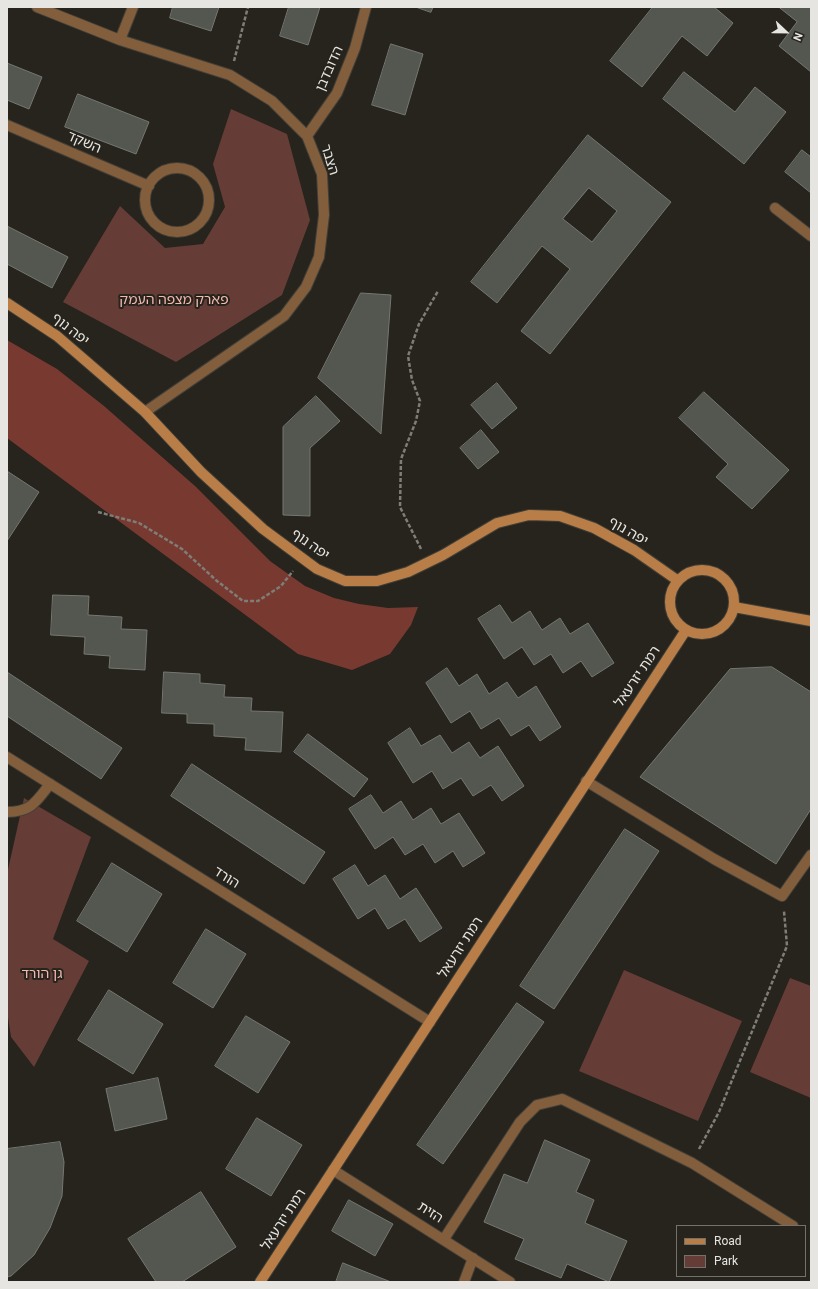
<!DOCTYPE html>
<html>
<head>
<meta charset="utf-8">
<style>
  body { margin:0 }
  #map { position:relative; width:818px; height:1289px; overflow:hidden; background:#26241d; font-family:Roboto,sans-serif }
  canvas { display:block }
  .frame { position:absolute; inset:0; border:8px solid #e7e5e1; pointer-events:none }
  .legend { position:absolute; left:676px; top:1225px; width:130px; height:52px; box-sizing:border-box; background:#26241d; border:1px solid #73716b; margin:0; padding:5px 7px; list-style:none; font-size:12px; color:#e7e5e1 }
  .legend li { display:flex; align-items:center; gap:8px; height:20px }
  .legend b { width:20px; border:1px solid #73716b }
  .north { position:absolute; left:766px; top:12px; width:40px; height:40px; -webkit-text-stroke:3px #26241d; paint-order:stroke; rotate:112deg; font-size:11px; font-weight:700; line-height:16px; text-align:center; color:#e7e5e1 }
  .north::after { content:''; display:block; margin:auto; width:14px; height:18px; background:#e7e5e1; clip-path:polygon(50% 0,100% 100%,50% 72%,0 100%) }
</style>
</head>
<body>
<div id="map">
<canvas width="818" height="1289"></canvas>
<div class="frame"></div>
<ul class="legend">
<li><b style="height:5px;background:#b97e48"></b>Road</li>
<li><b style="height:11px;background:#653d36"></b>Park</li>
</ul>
<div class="north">N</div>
</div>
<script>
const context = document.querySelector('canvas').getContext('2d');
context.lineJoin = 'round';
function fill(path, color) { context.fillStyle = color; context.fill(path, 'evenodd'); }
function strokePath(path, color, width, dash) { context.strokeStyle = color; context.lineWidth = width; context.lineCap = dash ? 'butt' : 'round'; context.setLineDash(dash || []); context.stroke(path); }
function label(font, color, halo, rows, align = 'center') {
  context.font = font + ' Roboto,"Noto Sans Hebrew",sans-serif'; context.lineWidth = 4; context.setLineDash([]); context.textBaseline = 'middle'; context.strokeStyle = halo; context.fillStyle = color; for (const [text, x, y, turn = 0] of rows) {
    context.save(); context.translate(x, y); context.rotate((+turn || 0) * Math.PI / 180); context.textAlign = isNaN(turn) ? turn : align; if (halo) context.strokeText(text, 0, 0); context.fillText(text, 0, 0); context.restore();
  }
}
fill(new Path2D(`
  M231,109L287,134L310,220L282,295L176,362L63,302L120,206L165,248L203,244L225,207L213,164Z
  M24,798L91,837L53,939L89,961L34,1067L11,1037L7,1011V874Z
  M624,970L742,1021L698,1121L579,1071Z
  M790,978L811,986V1098L750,1072Z`), '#653d36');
fill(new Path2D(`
  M7,340L57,369L104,406L195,486L270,561L305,586L334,598L359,604L388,608L418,607L411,625L390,654L352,670L298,654L7,438Z`), '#783a30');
const building = new Path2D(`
  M173,7H219L211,31L170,18Z
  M289,7H320L308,45L280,36Z
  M416,7H433L431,12Z
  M653,7H714L733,23L707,56L682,36L642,87L610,61Z
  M779,7H811V72L779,46L797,22Z
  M391,44L423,54L405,115L372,105Z
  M7,63L42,77L29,109L7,100Z
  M684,72L735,112L755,87L786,112L744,164L663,99Z
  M78,94L149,122L136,154L65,127Z
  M588,135L671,202L550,354L521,331L570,269L542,246L497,303L471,282ZM589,188L617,211L592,242L563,219Z
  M802,150L811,157V193L785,172Z
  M7,226L68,257L52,288L7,264Z
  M361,293L391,295L381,434L318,378Z
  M497,383L517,408L492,429L471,405Z
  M704,392L789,470L752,509L716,477L728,464L679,418Z
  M316,396L340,421L310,448V516L283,515V427Z
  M481,430L499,452L478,469L460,448Z
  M7,471L39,492L7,541Z
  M53,595L89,596L88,615L122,617L121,629L147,630L145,670L109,668L110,656L84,654L85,637L51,635Z
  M500,605L512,623L530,611L542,630L560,618L570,634L588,623L614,663L592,677L581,661L563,673L551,654L534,665L522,647L504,659L478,619Z
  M772,667L811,692V809L776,864L640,777L730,669Z
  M447,668L459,686L477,674L489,694L507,682L518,698L536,686L561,727L540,741L529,725L511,736L499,718L481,729L470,711L451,723L426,683Z
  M7,672L122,748L101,779L7,716Z
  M164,672L200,674V683L225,685L224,697L252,698L251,711L283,712L281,752L245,750L246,738L214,736V724L187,723V714L162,713Z
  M410,728L421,746L440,735L452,753L469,742L480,758L498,746L524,786L502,801L491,785L473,796L461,778L443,789L432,771L413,783L388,743Z
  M308,734L368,779L354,797L294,752Z
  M192,764L325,852L304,884L171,796Z
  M371,795L383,813L401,801L413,820L431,808L441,824L459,813L485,853L463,867L453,851L435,863L423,844L405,855L393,837L375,849L349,809Z
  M625,829L659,851L554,1009L520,986Z
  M112,863L162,894L127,952L77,921Z
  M355,865L368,886L385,875L400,899L416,888L442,928L420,942L405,919L388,929L375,908L358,919L333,879Z
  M206,929L246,954L213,1008L173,983Z
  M109,990L163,1024L133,1074L78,1040Z
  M517,1003L544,1022L443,1164L417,1145Z
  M246,1016L290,1042L258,1093L215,1066Z
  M158,1078L167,1119L115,1131L106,1089Z
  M257,1118L302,1145L271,1196L226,1169Z
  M545,1140L590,1160L576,1192L594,1200L585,1223L627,1241L609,1282L567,1264L561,1278L515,1259L524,1239L484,1222L504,1174L527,1183Z
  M60,1142L64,1162L62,1196L50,1228L34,1255L11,1276L7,1277V1149Z
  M201,1192L236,1247L182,1282H156L128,1239Z
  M349,1200L393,1224L375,1256L332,1231Z
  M343,1263L391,1282H336Z`);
fill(building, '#545750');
strokePath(building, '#757770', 1);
const lane = new Path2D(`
  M7,812C31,812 36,802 50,784`);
const street = new Path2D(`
  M37,7L120,40L230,75L272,101L307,136L322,174L324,215L319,257L306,287L284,316L145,412
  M120,40L133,7
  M7,125L149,186
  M307,136L337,93L355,48L366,7
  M145 200a32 32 0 1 1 64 0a32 32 0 1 1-64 0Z
  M775,208L811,236
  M7,757L430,1022
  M586,781L714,859L782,896L811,855
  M333,1170L510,1282
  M444,1239L520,1122L537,1105L562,1099L692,1163L793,1226
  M464,1282L473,1258`);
const secondary = new Path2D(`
  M7,303L57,336L145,412L201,472L263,529L317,569L345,581H377L408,572L443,555L497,523L529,515L560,516L594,528L634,550L677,580
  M670 602a32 32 0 1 1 64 0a32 32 0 1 1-64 0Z
  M734,607L811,621
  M260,1282L686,630`);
strokePath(lane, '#413f38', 12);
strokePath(street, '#413f38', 12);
strokePath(secondary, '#413f38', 12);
strokePath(new Path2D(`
  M234,61L248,7
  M98,512L139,523L182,549L217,581L243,601H258L281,586L293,571
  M421,549L400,507L401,459L416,421L420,401L412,380L408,356L419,324L438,291
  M699,1149L719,1112L787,946L784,911`), '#7f7d77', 2.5, [4, 2]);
strokePath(lane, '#835e3d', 10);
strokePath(street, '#835e3d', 10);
strokePath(secondary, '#b97e48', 10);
label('14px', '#e7e5e1', '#26241d', [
  ["הדובדבן",330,69,-66],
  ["השקד",84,143,23],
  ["הצבר",329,160,73],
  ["יפה נוף",70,330,38],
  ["יפה נוף",628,532,30],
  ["יפה נוף",310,545,35],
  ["רמת יזרעאל",638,677,-56],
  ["הורד",226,878,32],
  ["רמת יזרעאל",461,948,-57],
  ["הזית",430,1213,32],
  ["רמת יזרעאל",284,1220,-57]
]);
label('14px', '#f4b8ad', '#26241d', [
  ["פארק מצפה העמק",174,300],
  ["גן הורד",42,974]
]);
</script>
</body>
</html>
